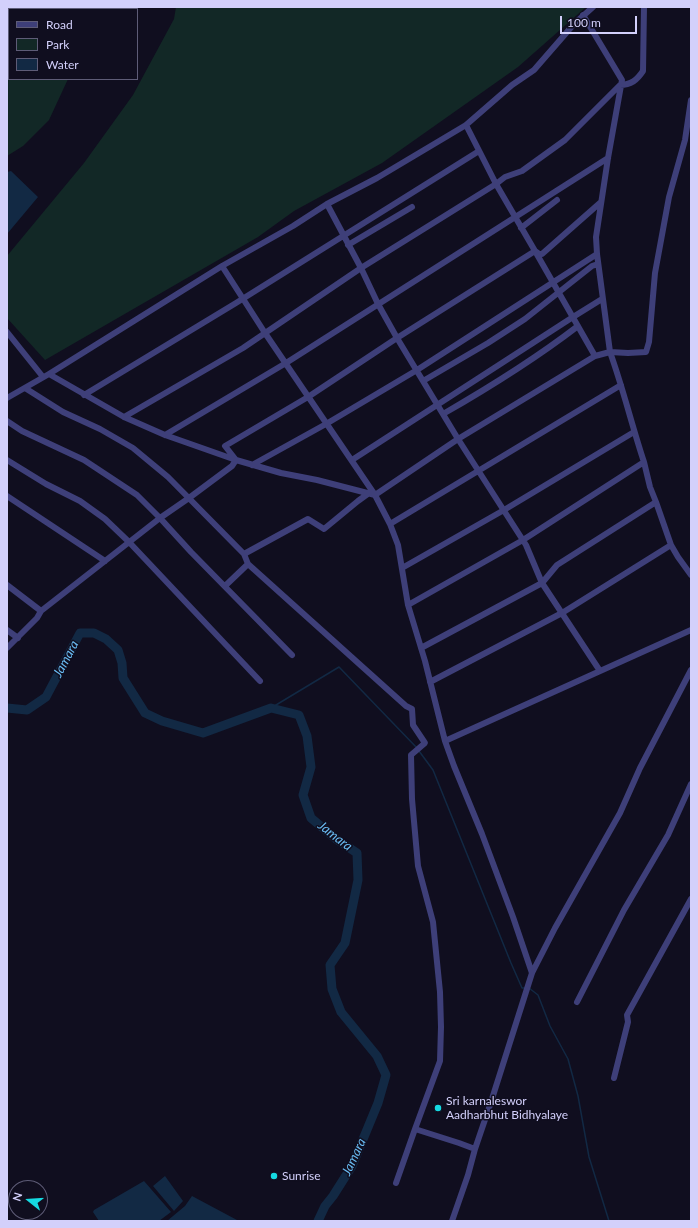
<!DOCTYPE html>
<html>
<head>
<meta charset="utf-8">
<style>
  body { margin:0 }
  #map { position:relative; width:698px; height:1228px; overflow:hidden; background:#100e1f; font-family:Lato,sans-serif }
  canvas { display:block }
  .frame { position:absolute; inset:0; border:8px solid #d3d0fb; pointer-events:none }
  .legend { position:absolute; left:8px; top:8px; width:130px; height:72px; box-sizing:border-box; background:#100e1f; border:1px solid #5e5c77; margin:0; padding:5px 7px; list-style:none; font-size:12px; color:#d3d0fb }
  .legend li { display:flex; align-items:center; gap:8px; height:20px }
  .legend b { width:20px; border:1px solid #5e5c77 }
  .north { position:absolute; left:8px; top:1180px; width:40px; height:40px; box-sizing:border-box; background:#100e1f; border:1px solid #5e5c77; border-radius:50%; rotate:287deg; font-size:11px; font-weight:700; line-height:16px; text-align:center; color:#d3d0fb }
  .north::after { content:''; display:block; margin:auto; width:14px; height:18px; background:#15dae2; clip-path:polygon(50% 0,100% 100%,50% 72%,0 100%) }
  .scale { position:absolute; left:560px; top:16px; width:77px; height:18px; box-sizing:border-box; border:2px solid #d3d0fb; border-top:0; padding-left:5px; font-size:12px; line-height:14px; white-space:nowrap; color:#d3d0fb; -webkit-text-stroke:3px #100e1f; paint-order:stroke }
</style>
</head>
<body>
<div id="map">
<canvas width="698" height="1228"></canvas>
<div class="frame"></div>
<ul class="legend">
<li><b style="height:5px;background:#3e3f79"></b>Road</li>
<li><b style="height:11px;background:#122826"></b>Park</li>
<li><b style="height:11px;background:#122944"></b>Water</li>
</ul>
<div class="north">N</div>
<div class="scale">100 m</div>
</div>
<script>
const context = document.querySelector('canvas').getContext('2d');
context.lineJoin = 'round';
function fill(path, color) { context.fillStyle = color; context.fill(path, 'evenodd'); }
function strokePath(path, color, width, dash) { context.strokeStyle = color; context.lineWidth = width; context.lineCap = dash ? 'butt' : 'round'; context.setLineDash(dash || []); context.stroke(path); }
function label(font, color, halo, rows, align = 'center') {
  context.font = font + ' Lato,sans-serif'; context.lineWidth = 3; context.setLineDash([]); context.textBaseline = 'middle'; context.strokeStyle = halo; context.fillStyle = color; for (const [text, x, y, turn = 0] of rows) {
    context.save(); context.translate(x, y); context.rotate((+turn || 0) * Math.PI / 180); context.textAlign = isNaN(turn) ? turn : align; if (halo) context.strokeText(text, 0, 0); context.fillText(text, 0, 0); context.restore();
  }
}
fill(new Path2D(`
  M7,7H109L108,9H9V79H68L49,120L23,146L7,156Z
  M176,7H586L518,67L382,163L294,211L258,237L45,360L7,318V256L84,163L133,95L174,19Z`), '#122826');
fill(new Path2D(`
  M11,171L38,197L7,234V172Z
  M165,1176L183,1201L174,1211L153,1186Z
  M144,1181L171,1212L159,1221H99L93,1212L94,1210Z
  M192,1196L237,1220V1221H167L185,1206Z`), '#122944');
strokePath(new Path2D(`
  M271,708L339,667L417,748
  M419,751L433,770L511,963L522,988H525
  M529,988L538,995L550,1026L568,1059L578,1096L589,1157L609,1221`), '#122944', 1.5);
strokePath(new Path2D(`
  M7,708L27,710L46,697L80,633H94L106,639L118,650L122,663L123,678L145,713L162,721L203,733L271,708L299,715L307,736L311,767L303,795L311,818L336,839L357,853L358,880L345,943L330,965L332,989L341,1012L377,1056L386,1075L378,1103L352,1166L333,1196L325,1206L318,1221`), '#122944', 9);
strokePath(new Path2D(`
  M583,15L622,80L608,158L596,237L597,254L610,352L628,353L646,352L649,342L655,273L669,197L685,140L691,100
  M466,125L496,184L535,251L595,356
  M327,204L361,268L378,304L397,338L458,439L526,545L542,583L600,671
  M521,228L557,200
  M348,245L412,207
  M7,332L43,377
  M49,374L222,266
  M423,381L488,343L525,319L592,266L598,264
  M25,388L63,412L100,429L133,448L168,477L244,554L248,564L406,706L412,709L413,725L425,743L411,755L412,799L418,866L433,922L440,992L441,1027L440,1061L415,1129L396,1183
  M84,395L236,303L479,151
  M7,398L49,374L124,417L165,435L236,460L281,473L317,480L375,495L390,524L398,545L408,605L425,661L445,741L454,766L482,834L513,917L532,973
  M443,414C490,387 535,359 578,326
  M124,417L243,348L361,268L496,184L505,177L522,171L565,140L620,85C631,85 637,80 643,71L644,7
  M7,421L22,431L84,460L137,495L160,518L191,552L292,655
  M165,435L286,363L608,158
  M7,460L46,484L80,501L105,519L129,542L260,681
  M236,460L225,446L308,397L397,338L535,251L539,254H542L601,202
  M352,460L573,317L602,299
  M252,465L326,424L417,370L597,254
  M7,496L105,561
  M656,502L671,545L678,557L691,575
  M390,524L621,385
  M244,554L308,519L324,529L358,501L369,493
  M402,568L504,510L634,432
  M7,585L41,611
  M225,586L248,564
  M408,605L523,540L644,462C632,426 623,388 610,352L595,356L458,439L375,495L265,333L222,266L293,226L327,204L377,178L466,125L512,85L534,70L574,24L593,7
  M7,630L18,638
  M7,648L37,618L41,611L160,518L189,498L232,466L236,460
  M421,648L542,583L557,565L656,502L650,487L644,462
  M430,682L562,613L671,545
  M445,741L691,630
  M577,1002L624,910L668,835L691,784
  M614,1078L628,1022L627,1015L691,899
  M415,1129L459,1143L475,1149
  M452,1221L468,1175L475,1149L491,1102L532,973L555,928L620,813L640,768L691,670`), '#3e3f79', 6);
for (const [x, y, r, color] of [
  [438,1108,4,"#15dae2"],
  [274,1176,4,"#15dae2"]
]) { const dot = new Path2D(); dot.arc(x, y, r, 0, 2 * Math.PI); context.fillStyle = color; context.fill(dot); strokePath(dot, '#100e1f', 1.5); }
label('12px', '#d3d0fb', '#100e1f', [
  ["Sri karnaleswor",446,1101],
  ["Aadharbhut Bidhyalaye",446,1115],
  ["Sunrise",282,1176]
], 'left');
label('italic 13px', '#68baf1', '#100e1f', [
  ["Jamara",66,659,-62],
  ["Jamara",335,836,38],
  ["Jamara",354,1157,-65]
]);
</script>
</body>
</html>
